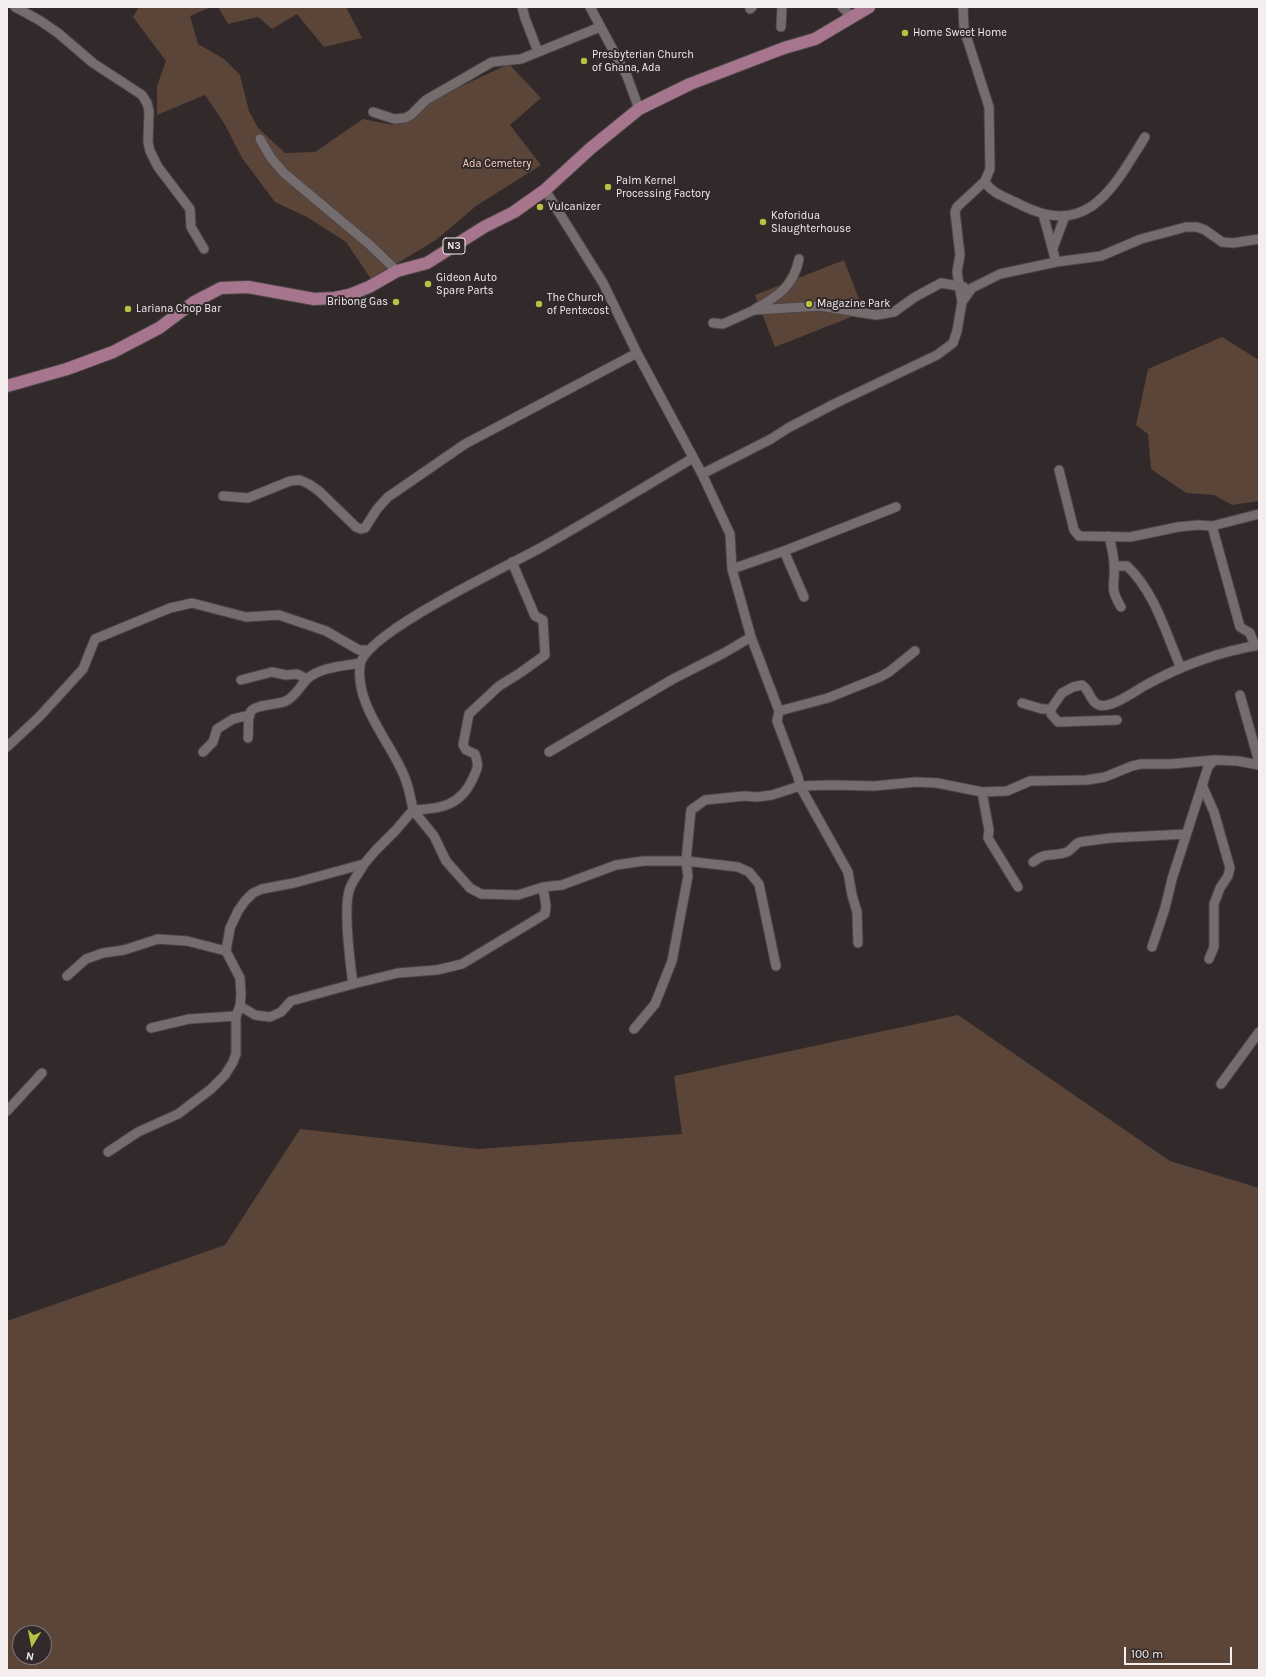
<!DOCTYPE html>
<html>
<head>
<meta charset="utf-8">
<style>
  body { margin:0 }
  #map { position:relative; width:1266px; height:1677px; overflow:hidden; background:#31292a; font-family:Karla,sans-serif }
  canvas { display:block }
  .frame { position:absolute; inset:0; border:8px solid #f4eeef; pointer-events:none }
  .north { position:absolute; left:12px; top:1625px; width:40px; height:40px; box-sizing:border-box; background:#31292a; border:1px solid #7f7879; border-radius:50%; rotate:190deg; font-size:11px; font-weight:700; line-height:16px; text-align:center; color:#f4eeef }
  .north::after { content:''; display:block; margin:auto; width:14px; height:18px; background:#bbc044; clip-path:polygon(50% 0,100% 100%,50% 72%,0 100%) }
  .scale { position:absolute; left:1124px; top:1647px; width:108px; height:18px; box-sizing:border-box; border:2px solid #f4eeef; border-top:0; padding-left:5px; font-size:12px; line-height:14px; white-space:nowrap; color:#f4eeef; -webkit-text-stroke:3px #31292a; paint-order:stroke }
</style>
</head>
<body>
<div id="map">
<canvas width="1266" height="1677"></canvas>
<div class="frame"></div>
<div class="north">N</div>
<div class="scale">100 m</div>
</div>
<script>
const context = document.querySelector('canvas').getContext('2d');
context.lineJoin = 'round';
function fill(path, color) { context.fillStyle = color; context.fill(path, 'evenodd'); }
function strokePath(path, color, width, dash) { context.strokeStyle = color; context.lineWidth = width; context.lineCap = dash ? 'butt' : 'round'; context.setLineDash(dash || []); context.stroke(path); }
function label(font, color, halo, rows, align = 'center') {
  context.font = font + ' Karla,sans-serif'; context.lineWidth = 4; context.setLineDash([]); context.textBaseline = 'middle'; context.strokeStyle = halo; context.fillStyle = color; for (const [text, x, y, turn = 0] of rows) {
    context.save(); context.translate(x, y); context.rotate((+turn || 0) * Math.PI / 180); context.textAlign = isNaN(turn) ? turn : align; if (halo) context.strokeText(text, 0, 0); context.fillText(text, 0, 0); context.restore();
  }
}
fill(new Path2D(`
  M139,7H211L190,16L198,44L224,59L240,75L249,111L258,128L285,153L315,152L363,119L393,125L431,100L509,64L541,98L510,125L541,165L476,206L436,240L371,279L346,242L307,217L275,202L242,158L224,123L205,95L157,115V86L166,61L133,17Z
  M218,7H346L362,38L324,47L297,14L272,29L258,17L228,24Z
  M844,260L864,312L775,347L755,295Z
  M1222,337L1259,360V501L1232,505L1214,495L1186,493L1151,469L1148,434L1136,425L1148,369Z
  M958,1015L1170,1161L1259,1188V1670H7V1321L225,1245L300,1129L478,1149L682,1134L674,1076ZM20,1633H44V1657H20Z`), '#5b4539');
const minor = new Path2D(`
  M15,7L39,20L58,33L93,63L142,95L147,103L149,111L148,142L150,151L158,167L190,209L191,227L204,249
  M522,7L525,18L538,52
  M590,7L627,76L639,109
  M842,7L852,17
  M750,9L752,7
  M781,27L782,7
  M373,112L394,119L405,118L411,115L426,100L492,62L521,59L600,27
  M260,139L271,158L284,173L370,245L397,271
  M985,181C990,193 1008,198 1019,204C1088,240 1113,188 1145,137
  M545,190L603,283L637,353L702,474L730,534L732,569L751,637L779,711L777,721L798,777L800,786L848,872L852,895L857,912L858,943
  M1043,214L1056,262
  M1053,248L1065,216
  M962,302L957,272L960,255L955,212L957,207L985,181L990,169L989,107L964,29L963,7
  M755,309C777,297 794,286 799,259
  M713,323L723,324L754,310L820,306L876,315L894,312L915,297L941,283L964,287
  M1059,470L1074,530L1079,536L1130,537L1178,527L1198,525L1212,526L1259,514
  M702,474L771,439L788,428L836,403L937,355L953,343L957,331L962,302L972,288L1000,274L1056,262L1101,256L1141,239L1186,227H1197L1205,230L1222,242L1233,243L1259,239
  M223,496L248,498L290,481L300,480L309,484L319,491L356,527L361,529L365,528L377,509L388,497L465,444L637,353
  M1212,526L1240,627L1250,633L1255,646
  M1109,536C1111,546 1114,555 1114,565C1116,586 1108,585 1121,607
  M784,551L804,597
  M1115,566H1127C1155,592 1166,634 1181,668
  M732,569L784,551L896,507
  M241,680L272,672L286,675L297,674L307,679
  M1240,695L1259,762
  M1022,703L1042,709H1051L1062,693L1073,687L1082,685C1090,690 1090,702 1099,705C1110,709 1134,692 1144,686C1180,666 1218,652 1259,645
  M1051,709V714L1058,722L1117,720
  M779,711L828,698L880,677L889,672L915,651
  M248,738C249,731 247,717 251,711C257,704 278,705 286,701C296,696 300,686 307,679C320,667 344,666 360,663
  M7,747L40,716L83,669L95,639L170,608L192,603L246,617L279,615L326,631L359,650H369
  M203,752L213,742L217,729L233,719L250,715
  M549,752L673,679L724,653L751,637
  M1202,785L1214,812L1230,868L1228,876L1220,888L1214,904V947L1209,959
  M982,792L989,830L988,838L1018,887
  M413,810L434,836L446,861L470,888L481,894L518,895L543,887L562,885L616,865L644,861H686L738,867L749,872L759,884L776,966
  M413,810C440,809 461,806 473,778C478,767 479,767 475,754L466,750L463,745L469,714L499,686L520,673L545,655L543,620L535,616L512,562
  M1033,862C1048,850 1052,858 1067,852C1072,850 1074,844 1080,842L1110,838L1186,834
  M1152,947L1165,908L1172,879L1208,767L1214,760
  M67,976L86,959L103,953L124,950L158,939L187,941L226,951
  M353,984C350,962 343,906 350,888C353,880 360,872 364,864
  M240,1006L255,1015L270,1017L281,1012L291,1001L353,984L398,973L437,970L462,964L545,914L546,906L543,887
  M151,1028L189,1019L236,1016
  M634,1029L655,1004L672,961L688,876L686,861L691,810L705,800L744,796L757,797L772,795L800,786L832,785L874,786L916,782L937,783L982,792L1007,791L1030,781L1087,780L1105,777L1132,766L1141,764H1171L1214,760L1238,761L1259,765
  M1221,1084L1259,1032
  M7,1111L42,1073
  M108,1152L138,1132L178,1114L211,1089L225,1075L233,1062L236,1054V1016L240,1006L241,995L240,978L226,951L230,928L238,911L245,901L253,893L262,889L294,883L364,864L376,850L396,830L413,810C411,799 409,788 405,778C391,742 355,706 360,665C364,633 512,564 542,547C593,518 643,488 693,458`);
const major = new Path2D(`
  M7,386L67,369L113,352L159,328L194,302L221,288L248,287L314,299L334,298L349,295L369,287L397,271L427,263L484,227L514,212L545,190L591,148L639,109L690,84L784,48L815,39L869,7`);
strokePath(minor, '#4d4648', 11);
strokePath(major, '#4d4648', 14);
strokePath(minor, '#756c6d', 9);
strokePath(major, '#a7768e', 12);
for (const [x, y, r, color] of [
  [905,33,4,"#bbc044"],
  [584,61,4,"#bbc044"],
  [608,187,4,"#bbc044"],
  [540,207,4,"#bbc044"],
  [763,222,4,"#bbc044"],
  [428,284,4,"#bbc044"],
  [396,302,4,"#bbc044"],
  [539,304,4,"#bbc044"],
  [809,304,4,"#bbc044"],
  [128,309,4,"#bbc044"]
]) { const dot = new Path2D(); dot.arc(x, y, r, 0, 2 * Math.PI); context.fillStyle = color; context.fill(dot); strokePath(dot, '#31292a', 1.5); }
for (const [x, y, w] of [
  [454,246,22]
]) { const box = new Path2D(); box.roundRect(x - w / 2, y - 8, w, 16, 3); context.fillStyle = '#31292a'; context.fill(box); strokePath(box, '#f4eeef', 1); }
label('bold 10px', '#f4eeef', null, [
  ["N3",454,246]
]);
label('11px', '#f4eeef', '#31292a', [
  ["Home Sweet Home",913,33],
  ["Presbyterian Church",592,55],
  ["of Ghana, Ada",592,68],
  ["Palm Kernel",616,181],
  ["Processing Factory",616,194],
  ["Vulcanizer",548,207],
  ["Koforidua",771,216],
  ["Slaughterhouse",771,229],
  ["Gideon Auto",436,278],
  ["Spare Parts",436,291],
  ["The Church",547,298],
  ["of Pentecost",547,311],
  ["Bribong Gas",388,302,"right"],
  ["Magazine Park",817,304],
  ["Lariana Chop Bar",136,309]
], 'left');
label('11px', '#fbd3be', '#31292a', [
  ["Ada Cemetery",497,164]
]);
</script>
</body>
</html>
